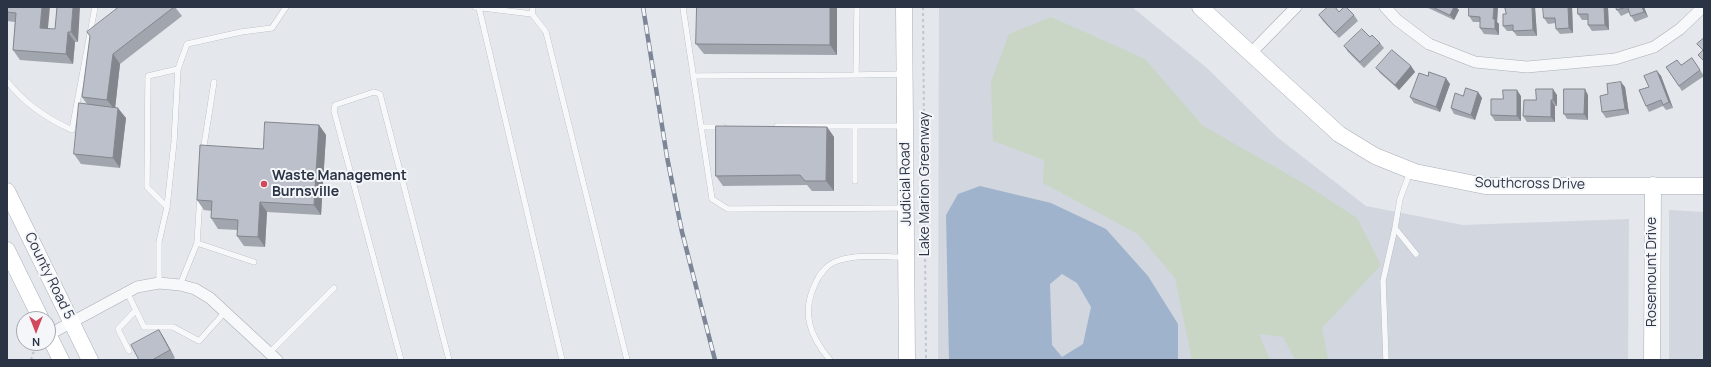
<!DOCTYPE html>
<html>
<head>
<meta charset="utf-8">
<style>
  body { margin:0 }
  #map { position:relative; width:1711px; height:367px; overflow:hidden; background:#e4e7ec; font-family:Manrope,sans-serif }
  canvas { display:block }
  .frame { position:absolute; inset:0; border:8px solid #2b3445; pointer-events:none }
  .north { position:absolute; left:16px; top:311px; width:40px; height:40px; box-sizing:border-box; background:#f4f6f9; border:1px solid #a4a8b1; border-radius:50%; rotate:180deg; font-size:11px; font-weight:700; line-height:16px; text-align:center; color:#2b3445 }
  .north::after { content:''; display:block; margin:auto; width:14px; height:18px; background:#d1495b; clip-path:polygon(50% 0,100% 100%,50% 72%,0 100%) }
</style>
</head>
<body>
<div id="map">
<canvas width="1711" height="367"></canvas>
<div class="frame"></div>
<div class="north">N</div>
</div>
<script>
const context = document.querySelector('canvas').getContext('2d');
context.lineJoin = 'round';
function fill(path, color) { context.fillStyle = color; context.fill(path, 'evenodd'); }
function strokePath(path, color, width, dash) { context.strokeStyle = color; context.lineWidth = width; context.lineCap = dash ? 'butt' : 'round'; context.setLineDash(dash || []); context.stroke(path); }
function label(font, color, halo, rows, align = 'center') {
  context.font = font + ' Manrope,sans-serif'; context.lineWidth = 4; context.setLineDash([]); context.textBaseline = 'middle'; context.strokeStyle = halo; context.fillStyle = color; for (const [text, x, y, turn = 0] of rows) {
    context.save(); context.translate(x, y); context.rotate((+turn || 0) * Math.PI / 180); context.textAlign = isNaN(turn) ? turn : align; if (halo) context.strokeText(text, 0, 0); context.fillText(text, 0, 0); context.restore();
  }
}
fill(new Path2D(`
  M939,7H1132L1207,68L1277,137L1366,206L1463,225L1629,219L1628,360H938Z
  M1669,210L1704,212V360H1669Z`), '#d2d6de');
fill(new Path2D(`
  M1051,17L1145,59L1202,125L1308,186L1357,218L1381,265L1322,328L1328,360H1295L1283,337L1259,334L1270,360H1192L1175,278L1138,234L1043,183L1044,160L993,141L991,82L1009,34Z`), '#c9d6c5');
fill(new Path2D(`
  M980,186L1051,203L1106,229L1148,276L1178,324V360H949L946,215L958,194ZM1062,274L1077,283L1091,307L1083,344L1062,357L1052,345L1050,284Z`), '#9fb4cc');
const lane = new Path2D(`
  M475,7L532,14L546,32L627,360
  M684,7L683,8L712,199L728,209L904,208
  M857,7L856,75L904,74
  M479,8L562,360
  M532,14L533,7
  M693,76L856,75
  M7,81C23,102 48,119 72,130L95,7
  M777,126H903
  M701,127H723
  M203,152L214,82
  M1410,172L1400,199L1395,228L1416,254
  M855,181V126
  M167,207L147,187L148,76L178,69
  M197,243L254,262
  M159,283V242L167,207L174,142L178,69L187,44L241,32L272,28L286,7
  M180,285L197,243L200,196
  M127,292L144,327H173L199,341L225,312
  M129,351L118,329L136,310
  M270,352L334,288
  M401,360L334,111L335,105L374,92L380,94L449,360
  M830,360C809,335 801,312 816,282C820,273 828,264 837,261C858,254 882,257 904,257
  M1386,360L1383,281L1395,228`);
const street = new Path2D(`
  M1385,7L1397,20L1429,44L1475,62L1527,67L1615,59L1654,47L1680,29L1703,7
  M1251,53L1296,7
  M48,335L137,287L159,283L180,285L195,289L210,298L277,360`);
const secondary = new Path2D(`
  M904,7L907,360
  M1200,7L1339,134L1375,156L1415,172L1485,186H1704
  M7,191L90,360
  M7,250L41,319
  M48,334L61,360
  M1652,360L1653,185`);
strokePath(lane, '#a9aeb7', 6);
strokePath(street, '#a9aeb7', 12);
strokePath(secondary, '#a9aeb7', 17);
strokePath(new Path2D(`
  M923,7L926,360
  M31,360L33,353L39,348`), '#c2c5cb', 2, [3, 3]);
strokePath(lane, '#f7f8fa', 5.5);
strokePath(street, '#f7f8fa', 11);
strokePath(secondary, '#fff', 16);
const rail = new Path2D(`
  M643,7L667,157L682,232L715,360`);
strokePath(rail, '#7d8696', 4.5);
strokePath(rail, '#f4f6f9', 3, [9]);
fill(new Path2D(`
  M7,7L48,29H55L57,7L78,42H75L73,64L20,60L13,50L15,22L7,21Z
  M119,7H175L182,16L120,64L115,107L126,118L120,168L81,164L74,154L87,104L82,97Z
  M697,7H837V55L704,54L696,44Z
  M1426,7H1456L1459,10L1454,20Z
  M1469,7H1498L1497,22L1499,24V35L1484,34L1480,28V22H1473L1469,16Z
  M1505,7H1535L1537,36H1517L1513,31H1507L1503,26L1506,14Z
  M1572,7L1573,33L1560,34L1556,29V23L1548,24L1544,18Z
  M1578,7H1608L1609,30L1592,31L1588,25V20H1582L1578,14Z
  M1616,7H1644L1648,17L1635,22L1631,16L1630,12L1621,16L1617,10Z
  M1339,12L1354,15L1358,21L1339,38L1323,21L1319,15Z
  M1370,37L1380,43L1384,48L1364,68L1348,52L1344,46Z
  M1692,58L1704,76L1682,91L1666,67L1681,65Z
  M1411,66L1415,72L1399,90L1380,73L1376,68Z
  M1657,71L1661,76L1673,108L1666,110L1663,106L1649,112L1646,106L1649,87Z
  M1428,76L1450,84L1440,112L1414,103L1410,97Z
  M1625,87L1629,114L1606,118L1602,112L1608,94Z
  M1478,92L1482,98L1475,120L1454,114L1451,108L1463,96Z
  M1557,95V106H1555V122H1527L1523,116L1536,100Z
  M1588,95V120L1567,119L1564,114Z
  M1521,96V121H1495L1491,115L1503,99Z
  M319,125L326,135L321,215L267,212L265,247L244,246L237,236L238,230L218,229L211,218L212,211L204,210L197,200L263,149Z
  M827,127L834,137V191H812L807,185L723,186L716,176Z
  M159,330L164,338L175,358L172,360H139Z`), '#a1a5ae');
fill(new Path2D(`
  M42,7H50L47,38L40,28Z
  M73,7H80L78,42L71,32Z
  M830,7H837V55L830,45Z
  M1454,7H1456L1459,10L1454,20L1450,15Z
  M1494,7H1498L1497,22L1499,24V35L1495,29L1493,19Z
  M1532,7H1535L1537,36L1533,30Z
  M1568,7H1572L1573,33L1569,28Z
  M1604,7H1608L1609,30L1605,25Z
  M1642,7H1644L1648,17L1644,12Z
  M68,32L75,42L73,64L66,54Z
  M113,54L120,64L115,110L107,100Z
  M1411,66L1415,72L1399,90L1395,85Z
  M1657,71L1661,76L1673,108L1669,102Z
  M1446,78L1450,84L1440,112L1436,107Z
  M1621,82L1625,87L1629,114L1625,109Z
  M1553,89L1557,95V106L1553,100Z
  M1585,89L1588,95V120L1584,114Z
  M1517,90L1521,96V121L1517,116Z
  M1478,92L1482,98L1475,120L1471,115Z
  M1551,100L1555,106V122L1551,117Z
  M118,108L126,118L120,168L113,158Z
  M319,125L326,135L321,215L314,205Z
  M827,127L834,137V191L826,181Z
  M260,202L267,212L265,247L258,237Z
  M159,330L164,338L175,358L170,350Z`), '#83868d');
const building = new Path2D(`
  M7,7H42L40,28L55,29L57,7H73L71,32H68L66,54L13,50L16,13L7,12Z
  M119,7H174L113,54L107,100L82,97L90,36L87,32Z
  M697,7H830V45L696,44Z
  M1328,7H1335L1339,12L1344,7H1346L1354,15L1335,33L1319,15Z
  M1433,7H1454L1450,15Z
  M1469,7H1494L1493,19H1495V29L1480,28V17L1469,16Z
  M1505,7H1532L1533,30L1513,31V25L1503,26V14H1506Z
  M1543,7H1568L1569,28L1556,29L1555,18H1544Z
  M1578,7H1604L1605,25H1588V14H1578Z
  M1616,7H1626L1617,10Z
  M1628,7H1642L1644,12L1631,16Z
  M1362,29L1370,37L1372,35L1380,43L1360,62L1344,46Z
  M1704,38V61L1698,55L1703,50L1697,44Z
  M1392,50L1411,66L1395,85L1376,68Z
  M1692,58L1700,70L1679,86L1666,67L1677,60L1681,65Z
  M1657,71L1669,102L1663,105L1661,100L1646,106L1639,90L1649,87L1644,76Z
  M1429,72L1446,78L1436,107L1410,97L1419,73L1428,76Z
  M1621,82L1625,109L1602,112L1600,96L1608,94L1607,84Z
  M1466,88L1478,92L1471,115L1451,108L1455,93L1463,96Z
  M1536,89H1553V100H1551V117L1523,116L1524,100H1536Z
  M1564,89H1585L1584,114H1564Z
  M1503,90H1517V116L1491,115V99H1503Z
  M79,103L118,108L113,158L74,154Z
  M265,122L319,125L314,205L260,202L258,237L237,236L238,220L211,218L212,201L197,200L200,145L263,149Z
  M716,126L827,127L826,181H805L800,175L716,176Z
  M159,330L170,350L152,360H139L131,345Z`);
fill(building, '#bbc0ca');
strokePath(building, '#83868d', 1);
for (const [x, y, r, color] of [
  [264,184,4,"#d1495b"]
]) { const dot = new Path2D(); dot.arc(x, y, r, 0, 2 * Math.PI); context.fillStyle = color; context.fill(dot); strokePath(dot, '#f4f6f9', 1.5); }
label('bold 14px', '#2b3445', '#f4f6f9', [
  ["Waste Management",272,176],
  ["Burnsville",272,192]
], 'left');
label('14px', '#2b3445', '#f4f6f9', [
  ["Judicial Road",906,184,-91],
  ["Lake Marion Greenway",925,184,-90],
  ["Southcross Drive",1530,184,1],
  ["Rosemount Drive",1652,272,-90],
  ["County Road 5",49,276,64]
]);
</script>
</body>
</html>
